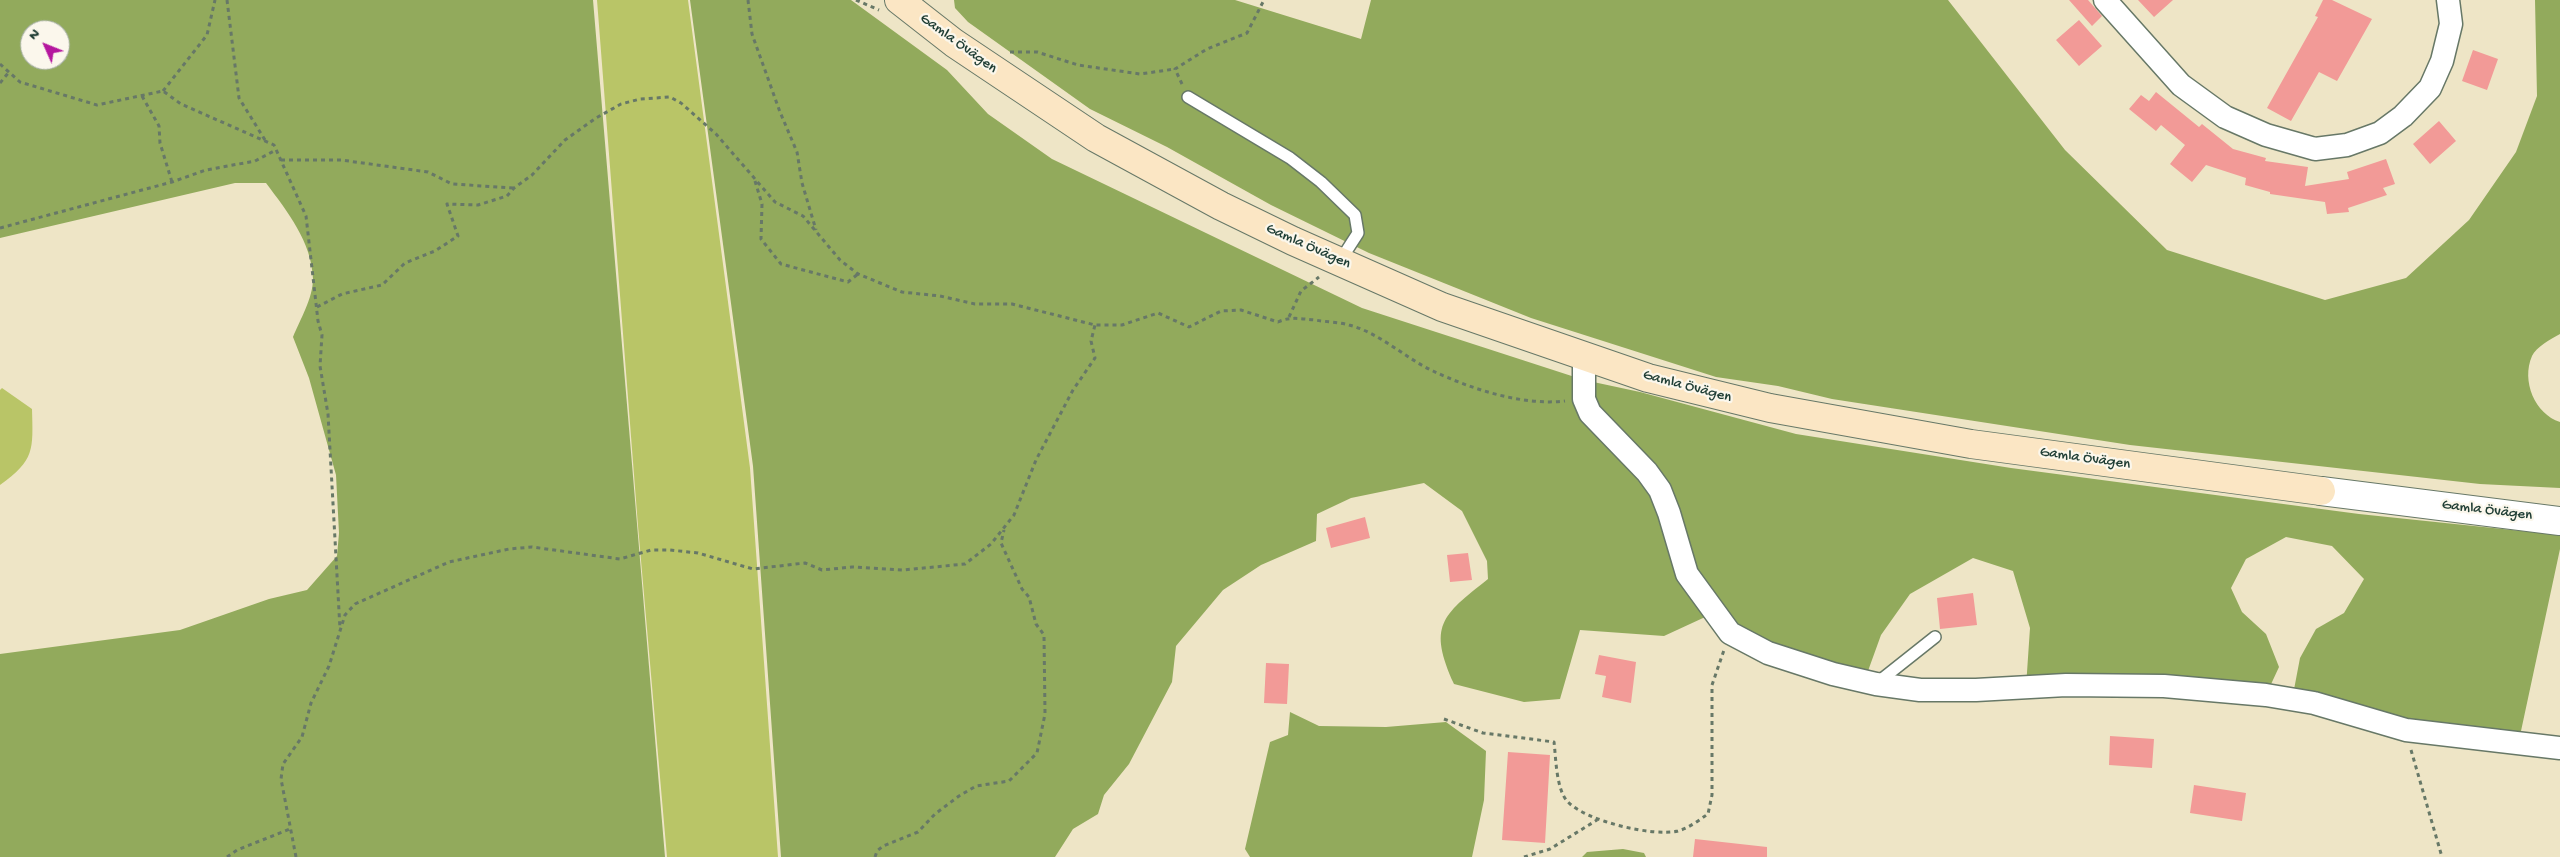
<!DOCTYPE html>
<html>
<head>
<meta charset="utf-8">
<style>
  body { margin:0 }
  #map { position:relative; width:2560px; height:857px; overflow:hidden; background:#eee5c6; font-family:"Gochi Hand",sans-serif }
  canvas { display:block }
  .north { position:absolute; left:20px; top:20px; width:50px; height:50px; box-sizing:border-box; background:#fbf7ec; border:1px solid #a3ada2; border-radius:50%; rotate:314deg; font-size:14px; font-weight:700; line-height:20px; text-align:center; color:#1f3d34 }
  .north::after { content:''; display:block; margin:auto; width:18px; height:22px; background:#b5179e; clip-path:polygon(50% 0,100% 100%,50% 72%,0 100%) }
</style>
</head>
<body>
<div id="map">
<canvas width="2560" height="857"></canvas>
<div class="north">N</div>
</div>
<script>
const context = document.querySelector('canvas').getContext('2d');
context.lineJoin = 'round';
function fill(path, color) { context.fillStyle = color; context.fill(path, 'evenodd'); }
function strokePath(path, color, width, dash) { context.strokeStyle = color; context.lineWidth = width; context.lineCap = dash ? 'butt' : 'round'; context.setLineDash(dash || []); context.stroke(path); }
function label(font, color, halo, rows, align = 'center') {
  context.font = font + ' "Gochi Hand",sans-serif'; context.lineWidth = 4.5; context.setLineDash([]); context.textBaseline = 'middle'; context.strokeStyle = halo; context.fillStyle = color; for (const [text, x, y, turn = 0] of rows) {
    context.save(); context.translate(x, y); context.rotate((+turn || 0) * Math.PI / 180); context.textAlign = isNaN(turn) ? turn : align; if (halo) context.strokeText(text, 0, 0); context.fillText(text, 0, 0); context.restore();
  }
}
fill(new Path2D(`
  M597,0H688L750,468L778,857H667L638,526Z
  M2,388L32,409C33,450 35,460 0,485V390Z`), '#b9c567');
fill(new Path2D(`
  M0,0H593L665,857H0V654L180,630L269,599L307,590L337,556L339,533L336,475L309,378L293,337C300,320 313,298 313,279C312,242 287,211 266,183H235L0,238ZM30,30H60V60H30Z
  M690,0H851L947,70L988,114L1052,159L1362,308L1584,380L1640,392L1796,434L2011,468L2359,514L2560,535V549L2518,745L2292,700L2300,658L2316,629L2344,613L2364,579L2332,546L2286,537L2246,559L2231,588L2242,612L2266,634L2279,667L2266,695L2026,687L2030,628L2013,571L1973,558L1910,594L1881,635L1864,682L1801,664L1716,612L1664,636L1580,630L1560,699L1524,702L1454,684C1428,626 1441,616 1488,579L1487,561L1462,511L1424,483L1351,498L1317,514L1316,541L1261,565L1223,590L1176,646L1172,682L1129,764L1104,795L1098,814L1073,829L1055,857H781L753,466Z
  M954,0H1235L1361,39L1371,0H1948L2065,150L2167,250L2325,300L2406,278L2469,220L2516,152L2537,96L2535,0H2560V334C2551,339 2536,347 2532,356C2521,381 2535,414 2560,422V488L2480,484L2130,445L1832,399L1778,386L1716,377L1531,318L1369,253L1271,205L1167,147L1090,109L968,22L955,8Z
  M1290,712L1319,726L1386,727L1446,722L1486,751L1484,800L1472,857H1250L1245,849L1270,742L1288,735Z
  M1623,849L1644,853L1646,857H1582L1587,852Z`), '#92aa5c');
fill(new Path2D(`
  M2069,0H2088L2102,16L2092,26Z
  M2138,0H2173L2154,17Z
  M2323,0H2332L2372,19L2337,81L2319,72L2291,121L2267,108L2318,17L2315,16Z
  M2079,20L2102,46L2079,66L2056,40Z
  M2473,50L2498,59L2487,90L2462,81Z
  M2156,92L2199,127L2202,124L2233,149L2266,158L2265,161L2308,167L2305,186L2349,179L2347,172L2386,159L2395,184L2383,188L2387,195L2348,208L2349,212L2327,214L2325,202L2270,194V192L2245,185L2246,178L2206,165L2192,182L2170,164L2185,145L2161,125L2156,131L2129,109L2141,95L2149,101Z
  M2439,121L2456,141L2430,164L2413,144Z
  M1365,517L1370,538L1331,548L1326,528Z
  M1468,553L1472,580L1450,582L1447,555Z
  M1973,593L1977,625L1940,629L1937,598Z
  M1599,655L1636,662L1631,703L1602,697L1606,676L1595,674Z
  M1266,663L1289,664L1287,704L1264,703Z
  M2110,736L2154,739L2152,768L2109,765Z
  M1508,752L1550,755L1545,843L1502,840Z
  M2194,785L2246,793L2242,821L2190,813Z
  M1695,839L1767,847V857H1693Z`), '#f29a97');
const service = new Path2D(`
  M1188,97L1290,158L1321,182L1355,215L1358,233L1340,261
  M1877,683L1935,637`);
const minor = new Path2D(`
  M2105,0L2181,85L2225,117L2266,135L2315,149L2347,145L2380,133L2403,116L2430,88L2442,61L2451,24L2448,0
  M1584,356V399L1590,413L1647,472L1660,490L1669,513L1687,574L1730,633L1768,653L1833,674L1876,684L1920,690H1976L2066,685L2164,686L2266,695L2314,703L2406,730L2560,748`);
const tertiary = new Path2D(`
  M2321,491L2560,521`);
const secondary = new Path2D(`
  M899,0L954,43L1096,138L1221,206L1293,241L1442,307L1648,378L1770,408L1971,444L2321,491`);
strokePath(service, '#677867', 14);
strokePath(minor, '#677867', 25);
strokePath(tertiary, '#677867', 30);
strokePath(secondary, '#677867', 30);
strokePath(new Path2D(`
  M227,0L239,98L265,140
  M748,0L752,34L780,112L797,152L802,183L816,230
  M856,0L879,10
  M1010,52H1037L1078,65L1140,74L1175,69
  M0,64L20,82L97,105L163,91L181,104L274,145L306,216L318,321L322,335L320,366L328,414L340,629
  M0,83L9,72
  M1182,84L1175,69L1207,49L1247,33L1264,0
  M163,91L207,35L215,0
  M142,96L159,126L160,143L172,182
  M281,160H341L428,172L452,184L514,188
  M755,181L762,204L761,239L781,264L848,282L858,274
  M0,228L172,182L206,170L255,161L276,150
  M317,307L342,294L382,285L405,263L435,251L458,236L447,204L478,205L507,196L514,188L532,175L565,140L596,118L621,104L640,99L670,97L681,103L716,134L775,202L803,216L840,260L858,274L902,292L940,296L975,304H1012L1095,325H1122L1158,313L1189,327L1221,311L1241,310L1278,322C1291,316 1301,319 1315,320C1326,322 1339,322 1349,325C1380,333 1405,358 1433,371C1471,389 1523,406 1565,401
  M1289,317L1301,291L1319,277
  M1444,719L1483,733L1554,742C1556,758 1556,790 1568,802C1586,821 1653,837 1678,831C1689,828 1699,820 1708,814L1712,795V685L1724,650
  M2411,750L2442,857
  M227,857L237,850L290,829
  M296,857L281,779L283,764L302,737L311,703L329,666L345,615L355,604L449,562L509,549L532,547L620,559L651,550H670L698,553L753,569L805,563L822,570L852,567L903,570L965,564L991,544L1014,515L1036,460L1073,390L1095,358L1091,341L1095,325
  M875,857L877,851L883,846L918,832L935,814L959,796L976,786L1009,781L1037,753L1045,714L1044,635L1036,624L1029,597L1022,589L1001,543L1004,530
  M1524,857L1550,849L1597,820`), '#677867', 3, [4, 4]);
strokePath(service, '#fff', 11);
strokePath(minor, '#fff', 22);
strokePath(tertiary, '#fff', 28);
strokePath(secondary, '#fbe6c4', 28);
label('15px', '#1f3d34', '#fbf7ec', [
  ["Gamla Övägen",958,44,36],
  ["Gamla Övägen",1308,247,24],
  ["Gamla Övägen",1687,387,15],
  ["Gamla Övägen",2085,459,8],
  ["Gamla Övägen",2487,511,7]
]);
</script>
</body>
</html>
